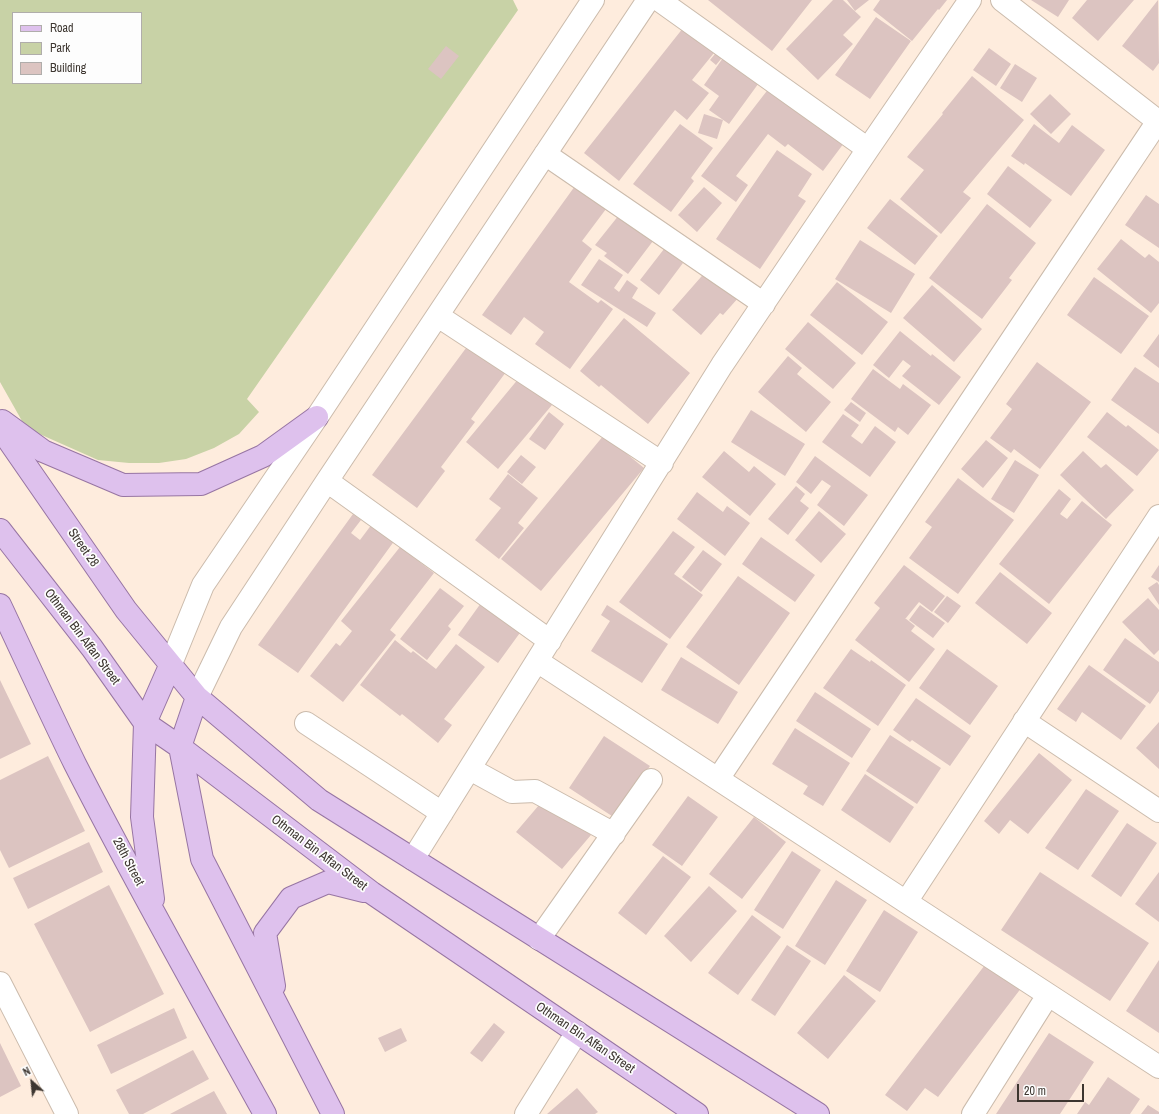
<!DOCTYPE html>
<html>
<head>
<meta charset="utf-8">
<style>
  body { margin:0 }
  #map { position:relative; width:1159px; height:1114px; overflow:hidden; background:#feecdd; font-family:"Archivo Narrow",sans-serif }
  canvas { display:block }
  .legend { position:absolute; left:12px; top:12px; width:130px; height:72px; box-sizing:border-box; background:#fdfdfd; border:1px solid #b0adab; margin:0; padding:5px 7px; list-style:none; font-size:12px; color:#3d3630 }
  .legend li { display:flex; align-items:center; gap:8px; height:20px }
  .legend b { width:20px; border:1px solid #b0adab }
  .north { position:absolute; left:12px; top:1062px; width:40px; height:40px; -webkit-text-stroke:3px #fdfdfd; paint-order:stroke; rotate:333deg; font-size:11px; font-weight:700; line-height:16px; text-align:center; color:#3d3630 }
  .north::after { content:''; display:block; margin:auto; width:14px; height:18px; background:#3d3630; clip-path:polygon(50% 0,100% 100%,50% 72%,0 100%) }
  .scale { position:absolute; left:1017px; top:1084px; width:67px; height:18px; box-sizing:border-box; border:2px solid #3d3630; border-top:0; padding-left:5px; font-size:12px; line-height:14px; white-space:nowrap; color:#3d3630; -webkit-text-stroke:3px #fdfdfd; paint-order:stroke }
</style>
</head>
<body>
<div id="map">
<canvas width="1159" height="1114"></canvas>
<ul class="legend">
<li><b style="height:5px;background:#dec1ed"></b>Road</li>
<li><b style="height:11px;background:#c8d2a6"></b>Park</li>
<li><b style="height:11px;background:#dcc4c1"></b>Building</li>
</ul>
<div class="north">N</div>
<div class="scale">20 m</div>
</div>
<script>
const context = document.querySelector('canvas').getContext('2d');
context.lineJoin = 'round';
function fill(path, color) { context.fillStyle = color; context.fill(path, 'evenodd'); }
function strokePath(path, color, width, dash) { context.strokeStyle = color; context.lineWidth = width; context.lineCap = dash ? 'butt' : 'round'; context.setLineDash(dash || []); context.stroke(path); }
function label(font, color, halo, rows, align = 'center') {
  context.font = font + ' "Archivo Narrow",sans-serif'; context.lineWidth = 3.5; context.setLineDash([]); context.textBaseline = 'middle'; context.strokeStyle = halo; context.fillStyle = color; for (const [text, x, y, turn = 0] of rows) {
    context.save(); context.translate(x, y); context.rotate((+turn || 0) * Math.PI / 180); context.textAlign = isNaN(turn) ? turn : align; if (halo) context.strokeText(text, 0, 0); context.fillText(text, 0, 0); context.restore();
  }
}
fill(new Path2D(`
  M0,0H513L518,10L247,399L259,412L239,434L214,448L186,459L159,463H129L98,460L35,432L22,421L0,382ZM13,13H141V83H13Z`), '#c8d2a6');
fill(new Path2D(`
  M708,0H812L772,51Z
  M833,0H843L861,17L843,35L853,44L818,80L786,49Z
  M847,0H869L855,11Z
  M880,0H947L939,10L938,9L912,41L873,10Z
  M1031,0H1069L1058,17Z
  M1087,0H1134L1098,41L1072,18Z
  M1158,0L1159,63L1153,71L1122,46Z
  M876,17L911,41L870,99L835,75Z
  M687,23L718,48L692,80L709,93L687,120L675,110L619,181L584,153Z
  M446,46L459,56L441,79L428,69Z
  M989,48L1011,64L996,86L973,70Z
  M719,49L726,53L716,65L710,60Z
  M725,55L761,80L729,124L709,110L719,96L704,85Z
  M1015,64L1037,78L1022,102L1000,88Z
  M972,76L1024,120L963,192L971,198L941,234L900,199L924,170L907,157L943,114L942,113Z
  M773,83L847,139L823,171L788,144L785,147L768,134L736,176L748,185L736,202L701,176Z
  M1050,94L1071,114L1051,134L1030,114Z
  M704,114L723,120L717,139L698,133Z
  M680,124L713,148L691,178L694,181L671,212L633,184Z
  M1034,124L1059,143L1072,125L1105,150L1071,196L1025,163L1024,165L1011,156Z
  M777,150L812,174L798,196L806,201L760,269L716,239Z
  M1008,166L1052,200L1030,228L987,194Z
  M575,186L606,209L582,241L592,249L569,282L598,303L601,300L613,309L570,369L535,344L544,332L524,317L511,335L482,315Z
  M704,187L722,203L697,232L678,215Z
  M1146,195L1159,204V248L1125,225Z
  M890,199L938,236L915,265L867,228Z
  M987,204L1036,243L1009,278L1012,280L982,319L929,278Z
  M619,215L653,241L628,274L604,256L607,253L595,245Z
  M1121,239L1145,258L1149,254L1159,262V303L1151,313L1097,269Z
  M860,240L915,274L891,313L835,279Z
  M664,249L683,263L659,295L640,280Z
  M599,259L623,275L614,288L619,292L627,280L638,288L632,298L656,313L647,327L581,285Z
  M708,269L739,297L723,315L720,313L701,335L672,310Z
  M1094,277L1149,316L1121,354L1067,315Z
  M837,282L888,322L862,355L810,315Z
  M932,285L982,329L954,362L903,318Z
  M624,318L690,373L648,424L601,385L599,387L580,371Z
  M808,322L856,363L833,389L785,349Z
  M900,331L931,356L932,354L961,377L939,405L902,376L911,366L903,360L889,378L873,365Z
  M1159,334V368L1143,356Z
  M469,344L506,372L471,419L475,422L441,467L445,471L417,508L372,475Z
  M788,356L802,368L797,374L831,402L806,432L758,392Z
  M1037,362L1091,402L1040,469L1014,449L1011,453L990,438L1012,409L1006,404Z
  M1135,367L1159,383V434L1111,400Z
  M873,369L900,389L903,384L931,405L908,435L898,427L895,432L851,399Z
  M519,378L552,405L498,469L466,442Z
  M851,402L866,413L860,422L844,410Z
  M751,410L805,444L785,476L731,442Z
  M549,412L564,424L545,450L529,439Z
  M1107,412L1126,427L1128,425L1159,450L1137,476L1087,437Z
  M843,414L859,425L851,436L862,444L875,426L896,442L870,477L822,442Z
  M604,435L644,468L541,591L501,559Z
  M986,440L1008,458L983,488L961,469Z
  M724,451L749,472L754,466L776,484L750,516L702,477Z
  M1083,451L1101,468L1106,464L1134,490L1106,519L1060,475Z
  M521,455L536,467L522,484L507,472Z
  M815,456L868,495L844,526L817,505L831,486L822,480L811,494L796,482Z
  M1015,460L1039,475L1014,513L991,499Z
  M508,474L538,498L518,523L524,528L499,559L475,540L501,508L489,499Z
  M958,478L1014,520L958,594L909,558L932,527L925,522Z
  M796,486L805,494L800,501L809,508L788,535L768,519Z
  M1059,489L1071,499L1060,514L1067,519L1082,501L1112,525L1049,604L999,564Z
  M697,492L723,512L727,506L750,523L725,556L677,519Z
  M819,511L846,534L821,563L795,540Z
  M353,514L361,520L351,533L360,540L372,524L395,540L298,673L258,645Z
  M673,531L695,547L674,574L703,595L670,639L619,602Z
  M761,537L815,575L795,602L742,564Z
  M400,547L434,573L390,630L396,635L343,702L310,676L336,643L340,646L352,631L341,621Z
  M703,550L722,564L701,592L682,577Z
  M904,565L945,596L932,612L919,602L906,618H905L915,626L911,631L935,649L909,682L855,640L880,608L874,603Z
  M1159,565V582L1151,577Z
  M1000,572L1052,613L1027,644L975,603Z
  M738,576L790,613L739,685L686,647Z
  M1157,582L1159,585V605L1148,588Z
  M440,588L464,606L448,626L451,629L427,660L400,639Z
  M947,596L961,606L948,623L934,612Z
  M1148,598L1159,610V650L1154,655L1122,622Z
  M481,603L522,630L498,663L458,635Z
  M607,605L668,644L642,683L591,651L610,621L601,615Z
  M920,605L945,623L933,638L909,620Z
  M1125,638L1159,662V691L1150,704L1103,670Z
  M395,640L411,653L413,651L436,669L456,644L485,667L444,719L452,725L438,743L402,714L400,716L360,685Z
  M851,649L870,662L871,660L906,685L878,726L823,688Z
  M947,649L998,686L970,725L919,688Z
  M681,657L738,692L718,724L661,690Z
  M1089,665L1146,706L1121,740L1082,712L1076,722L1057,709Z
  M0,680L31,744L0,759Z
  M815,692L871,729L852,758L796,721Z
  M916,698L971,736L950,766L912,740L910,742L893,730Z
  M1159,722V769L1136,748Z
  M795,728L850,763L823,806L803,794L808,786L772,764Z
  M890,735L941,768L917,804L866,771Z
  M604,736L650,766L615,818L569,788Z
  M1039,753L1072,780L1028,834L1010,820L999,834L984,821Z
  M48,756L85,831L9,868L0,850V780Z
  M865,774L914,807L890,843L841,810Z
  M1086,789L1119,811L1078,870L1045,848Z
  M688,796L718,817L682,866L652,845Z
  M545,798L591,835L562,869L516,832Z
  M754,817L786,842L742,899L709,874Z
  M1127,823L1157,843L1121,897L1091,876Z
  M89,842L103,872L28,909L13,878Z
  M792,851L821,870L783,929L754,910Z
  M663,856L691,877L646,935L618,913Z
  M1040,872L1149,943L1110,1001L1001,930Z
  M1159,872V922L1135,904Z
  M836,880L867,900L825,965L795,946Z
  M109,885L164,994L90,1032L34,924Z
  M709,886L737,911L691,962L664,936Z
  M884,910L918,932L880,992L846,971Z
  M752,915L781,937L738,995L708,973Z
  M787,945L811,961L775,1016L751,1000Z
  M1159,960V1033L1126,1011Z
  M988,961L1022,987L938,1097L925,1088L907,1111L885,1095Z
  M844,975L876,1001L828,1059L797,1033Z
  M174,1008L187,1038L111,1074L97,1045Z
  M494,1023L505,1032L482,1062L470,1053Z
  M401,1028L407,1041L385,1052L378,1038Z
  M1049,1033L1094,1062L1060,1114H996Z
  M0,1043L21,1086L0,1097Z
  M193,1050L209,1079L143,1114H129L116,1090Z
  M1108,1077L1140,1099L1130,1114H1077L1085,1102L1089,1105Z
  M577,1088L598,1112L595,1114H547Z
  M214,1091L227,1114H170Z
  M1148,1105L1159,1112V1114H1141Z`), '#dcc4c1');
const minor = new Path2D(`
  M659,0L868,149
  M1002,0L1159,122
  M545,154L764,304
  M438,316L662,463
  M327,481L550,641
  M537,661L1159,1067
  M170,666L203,585L317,417L593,0
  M197,697L231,627L327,481L648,0
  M1024,721L1159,811
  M306,723L442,813
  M470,769L512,792L535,791L614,834
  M718,779L1158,121
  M413,859L722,365L868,149L970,0
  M906,902L1159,516
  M539,939L651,780
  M0,983L67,1114
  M526,1114L577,1032
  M973,1114L1048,995`);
const major = new Path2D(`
  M2,421L43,451L123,485L201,484L263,456L317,417
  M0,428L126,610L197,697L319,800L818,1114
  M0,530L92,648L145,723L180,747L372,893L697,1114
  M0,605C25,658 49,711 75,764C135,882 201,998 265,1114
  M197,697L180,747L202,859L333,1114
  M153,899L142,817L145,723L170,666
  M274,986L265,933L291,898L328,882L364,891`);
strokePath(minor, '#cbbbac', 24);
strokePath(major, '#9775a3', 24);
strokePath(minor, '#fff', 22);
strokePath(major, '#dec1ed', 22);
label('13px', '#3d3630', '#fdfdfd', [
  ["Street 28",83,548,55],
  ["Othman Bin Affan Street",82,637,53],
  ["Othman Bin Affan Street",319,853,37],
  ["28th Street",128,862,62],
  ["Othman Bin Affan Street",585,1038,34]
]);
</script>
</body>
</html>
